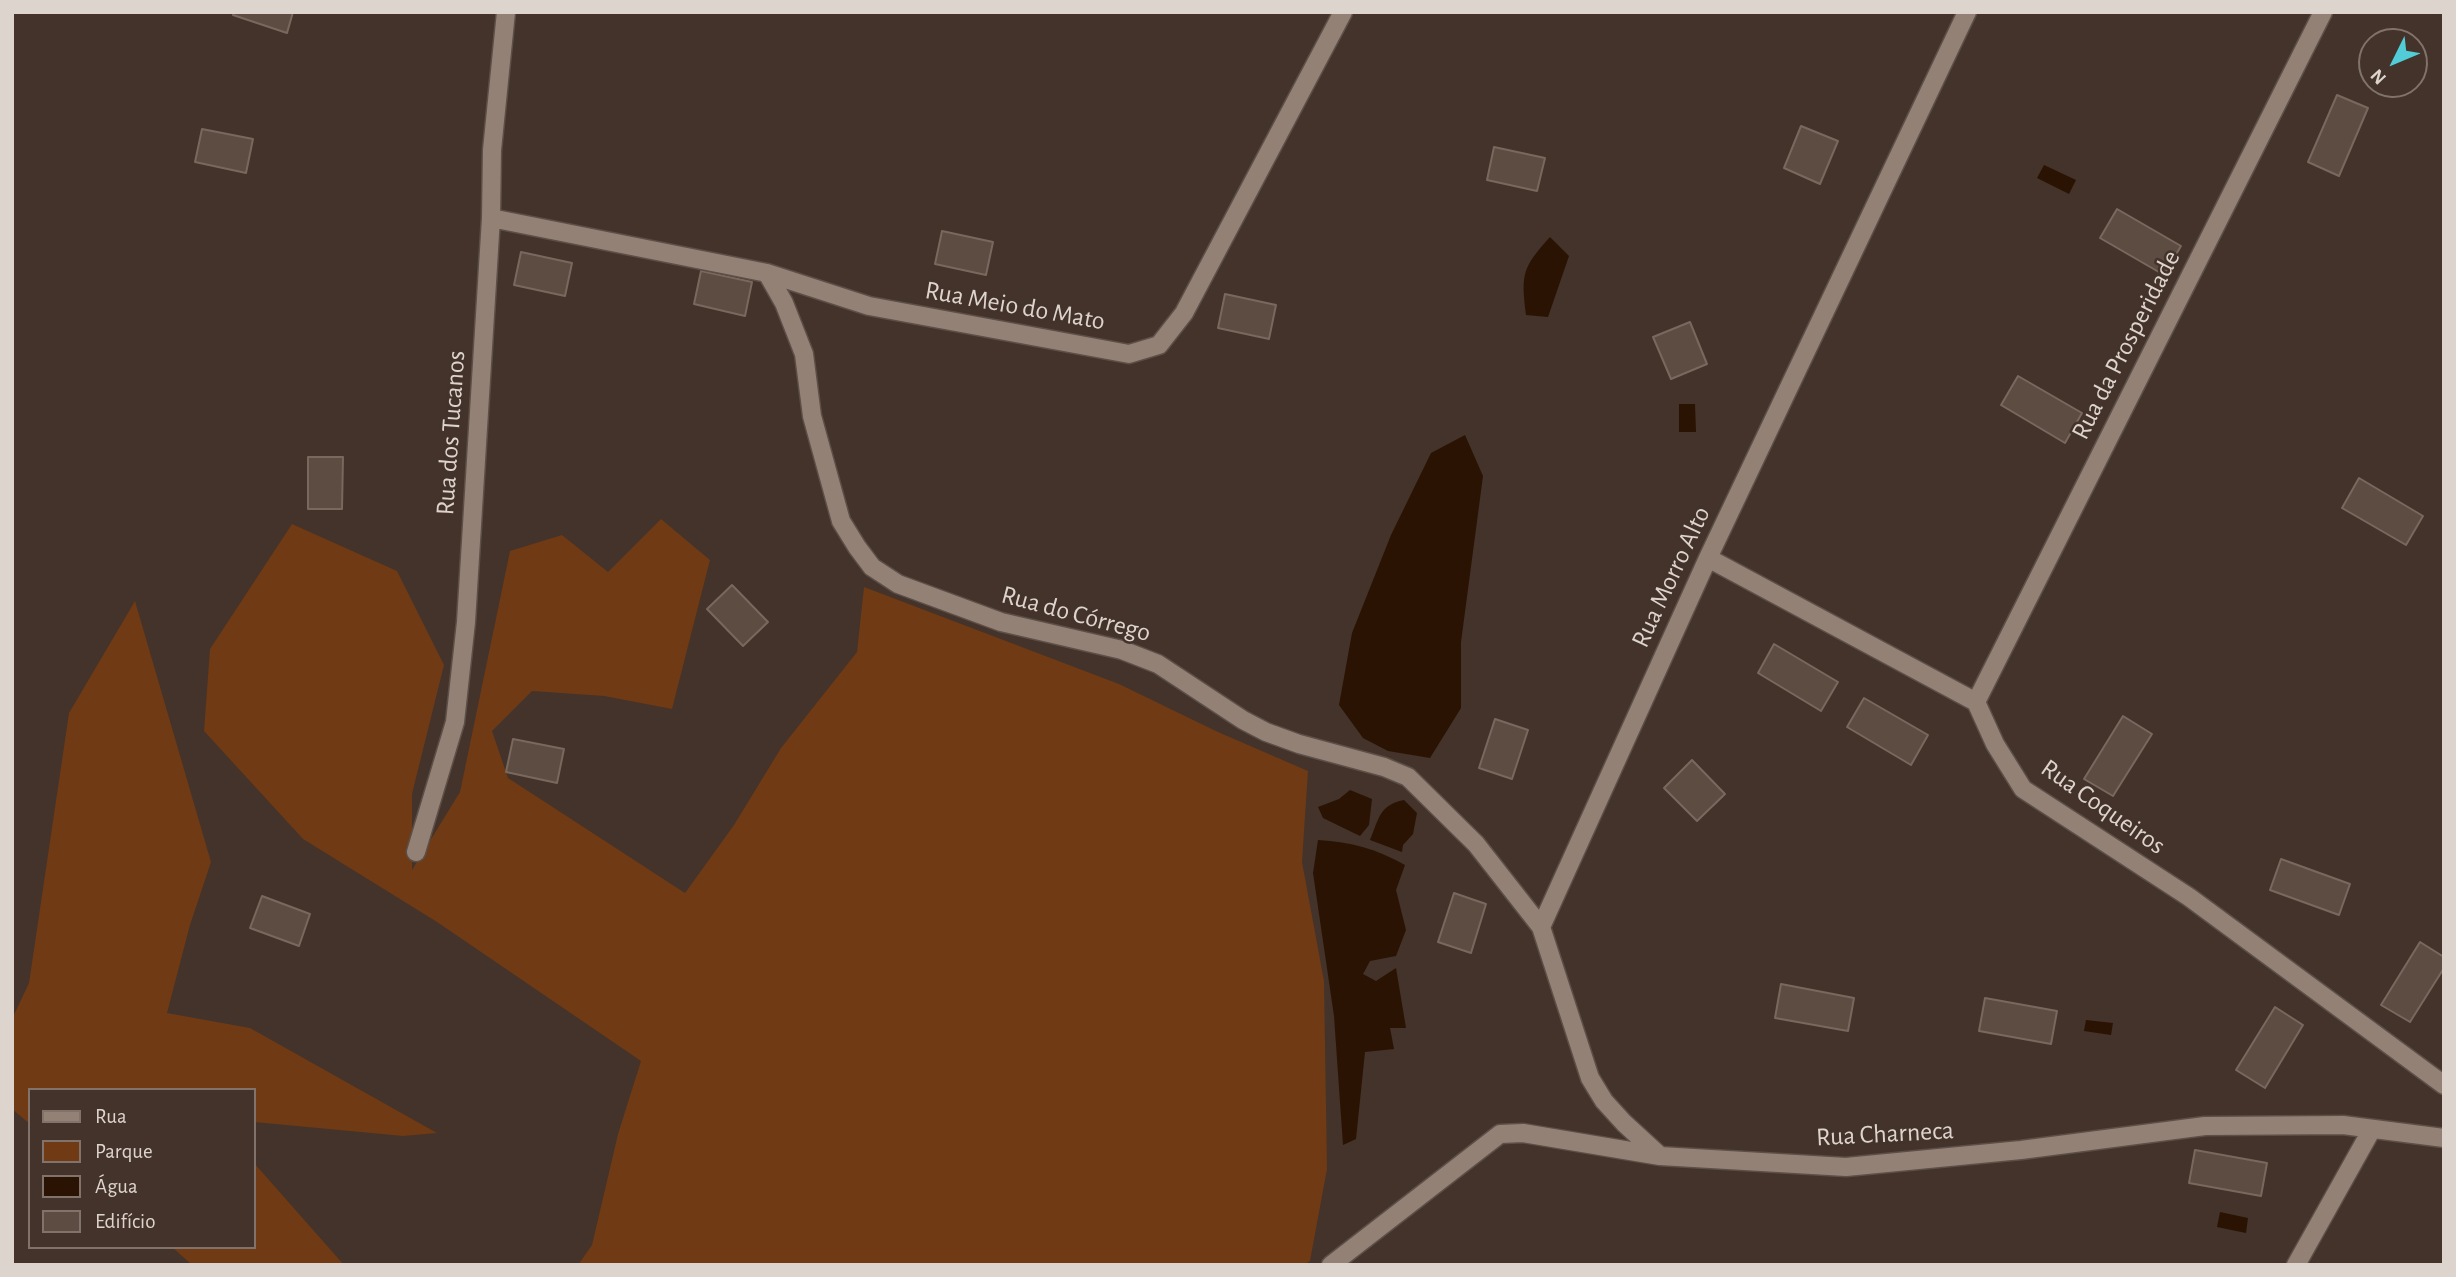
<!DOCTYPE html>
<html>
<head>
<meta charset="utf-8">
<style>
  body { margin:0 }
  #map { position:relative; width:2456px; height:1277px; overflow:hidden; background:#43332a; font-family:"Alegreya Sans",sans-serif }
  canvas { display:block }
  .frame { position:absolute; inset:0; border:14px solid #ded4ce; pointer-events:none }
  .legend { position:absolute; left:28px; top:1088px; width:228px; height:161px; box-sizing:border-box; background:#43332a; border:2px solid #81736c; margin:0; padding:9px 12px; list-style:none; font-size:21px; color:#ded4ce }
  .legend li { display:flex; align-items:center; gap:14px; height:35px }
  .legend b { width:35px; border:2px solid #81736c }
  .north { position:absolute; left:2358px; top:28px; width:70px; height:70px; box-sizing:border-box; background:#43332a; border:2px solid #81736c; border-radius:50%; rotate:227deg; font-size:19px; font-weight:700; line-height:28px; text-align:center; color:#ded4ce }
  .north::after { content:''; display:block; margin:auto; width:24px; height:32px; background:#52ccd6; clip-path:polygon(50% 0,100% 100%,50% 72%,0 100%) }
</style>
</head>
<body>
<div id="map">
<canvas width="2456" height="1277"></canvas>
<div class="frame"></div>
<ul class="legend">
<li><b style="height:9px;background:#938176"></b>Rua</li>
<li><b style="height:19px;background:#6f3a14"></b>Parque</li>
<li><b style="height:19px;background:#2b1303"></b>Água</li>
<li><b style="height:19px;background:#5c4c42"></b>Edifício</li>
</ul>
<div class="north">N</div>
</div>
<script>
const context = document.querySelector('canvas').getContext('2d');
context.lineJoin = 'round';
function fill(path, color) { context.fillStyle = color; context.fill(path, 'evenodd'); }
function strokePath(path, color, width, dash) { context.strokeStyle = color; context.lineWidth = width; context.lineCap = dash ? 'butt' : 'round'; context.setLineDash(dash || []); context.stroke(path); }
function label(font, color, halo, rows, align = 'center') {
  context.font = font + ' "Alegreya Sans",sans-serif'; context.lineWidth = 5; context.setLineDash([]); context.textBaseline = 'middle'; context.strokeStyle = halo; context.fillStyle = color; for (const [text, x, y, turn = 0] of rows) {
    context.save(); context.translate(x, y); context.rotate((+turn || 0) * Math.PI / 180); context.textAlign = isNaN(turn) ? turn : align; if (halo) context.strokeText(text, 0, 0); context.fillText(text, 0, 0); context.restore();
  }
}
fill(new Path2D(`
  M661,519L710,560L672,709L604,696L532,691L492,731L508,778L685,893L734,825L781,748L857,652L864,587L1119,684L1218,732L1308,771L1302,862L1324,981L1327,1169L1310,1261L1304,1265H578L592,1245L618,1134L641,1061L437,922L303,839L204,731L210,649L292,524L397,571L444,665L412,794V870L460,792L510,551L562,535L608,572Z
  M135,601L211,862L190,925L167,1013L250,1028L437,1133L403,1136L254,1122V1090H30V1124L12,1109V1019L29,983L69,713Z
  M254,1163L344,1265H192L172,1247H254Z`), '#6f3a14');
fill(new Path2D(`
  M2044,165L2076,180L2069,194L2037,178Z
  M1550,237L1569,256L1548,317L1526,315C1521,274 1522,268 1550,237Z
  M1679,404H1695L1696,432H1679Z
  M1465,435L1483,476L1461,642V708L1430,758L1388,751L1363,738L1339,705L1352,633L1391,535L1431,453Z
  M1350,790L1372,799L1369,825L1360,836L1323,818L1318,807L1339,799Z
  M1404,800L1417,813L1413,834L1403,845L1402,852L1370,840C1379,819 1379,805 1404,800Z
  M1318,840C1351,842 1377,849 1405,865L1396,890L1406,930L1396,956L1370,961L1363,974L1376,981L1396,968L1406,1028H1390L1394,1049L1365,1052L1356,1139L1343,1145L1334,1016L1313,873Z
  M2086,1020L2113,1023L2111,1035L2084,1031Z
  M2220,1212L2248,1218L2246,1233L2217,1227Z`), '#2b1303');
const building = new Path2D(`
  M234,12H293L287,33L233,15Z
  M2337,95L2368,108L2339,176L2308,162Z
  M1801,126L1838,141L1820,184L1784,168Z
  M202,129L253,139L246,173L195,162Z
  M1494,147L1545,158L1537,191L1487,180Z
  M2117,209L2181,246L2164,275L2100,238Z
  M942,231L993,242L986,275L935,264Z
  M521,252L572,263L565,296L514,285Z
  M701,271L752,282L745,316L694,304Z
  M1225,294L1276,305L1269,339L1218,328Z
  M1690,322L1707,364L1671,379L1653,337Z
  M2018,376L2082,413L2065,443L2001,405Z
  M308,457H343L342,509H308Z
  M2359,478L2423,516L2406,545L2342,508Z
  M732,585L768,622L743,646L707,609Z
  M1774,644L1838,682L1821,711L1758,673Z
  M1864,698L1928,735L1911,765L1847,727Z
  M2123,716L2152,734L2113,796L2084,779Z
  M1495,719L1528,730L1512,779L1479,768Z
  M513,739L564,749L557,783L506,772Z
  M1692,760L1725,794L1697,821L1664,788Z
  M2281,859L2350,884L2339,915L2270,890Z
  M1454,893L1486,904L1471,953L1438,942Z
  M262,896L310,914L299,946L250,928Z
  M2420,942L2444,957V968L2410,1022L2381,1005Z
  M1781,984L1854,998L1848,1031L1775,1018Z
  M1985,998L2057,1011L2051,1044L1979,1031Z
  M2275,1007L2303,1025L2265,1088L2236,1070Z
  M2195,1150L2267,1163L2261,1196L2189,1183Z`);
fill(building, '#5c4c42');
strokePath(building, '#79685d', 2);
const minor = new Path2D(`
  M491,218L767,273L869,306L1129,354L1159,345L1184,313L1343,12
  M767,273L784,303L804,354L812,416L841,521L857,547L872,567L898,584L1001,622L1122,650L1158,664L1243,720L1266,732L1299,744L1384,767L1408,777L1476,844L1541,927
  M1708,558L1976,702L1995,744L2023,789L2189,897L2444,1085
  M1976,702L2323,12
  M416,852L455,722L466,622L491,218L492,150L506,12
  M1660,1156L1624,1123L1604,1101L1590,1078L1541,927L1708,558L1967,12
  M1331,1265L1500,1134L1523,1133L1660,1156L1846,1167L2021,1150L2205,1126L2343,1125L2444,1138
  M2296,1265L2372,1129`);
strokePath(minor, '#5c4f47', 21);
strokePath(minor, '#938176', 18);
label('26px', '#ded4ce', '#43332a', [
  ["Rua Meio do Mato",1015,306,10],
  ["Rua da Prosperidade",2126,345,-63],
  ["Rua dos Tucanos",451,433,-86],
  ["Rua Morro Alto",1671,577,-65],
  ["Rua do Córrego",1076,614,15],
  ["Rua Coqueiros",2103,807,35],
  ["Rua Charneca",1885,1134,-3]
]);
</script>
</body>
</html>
